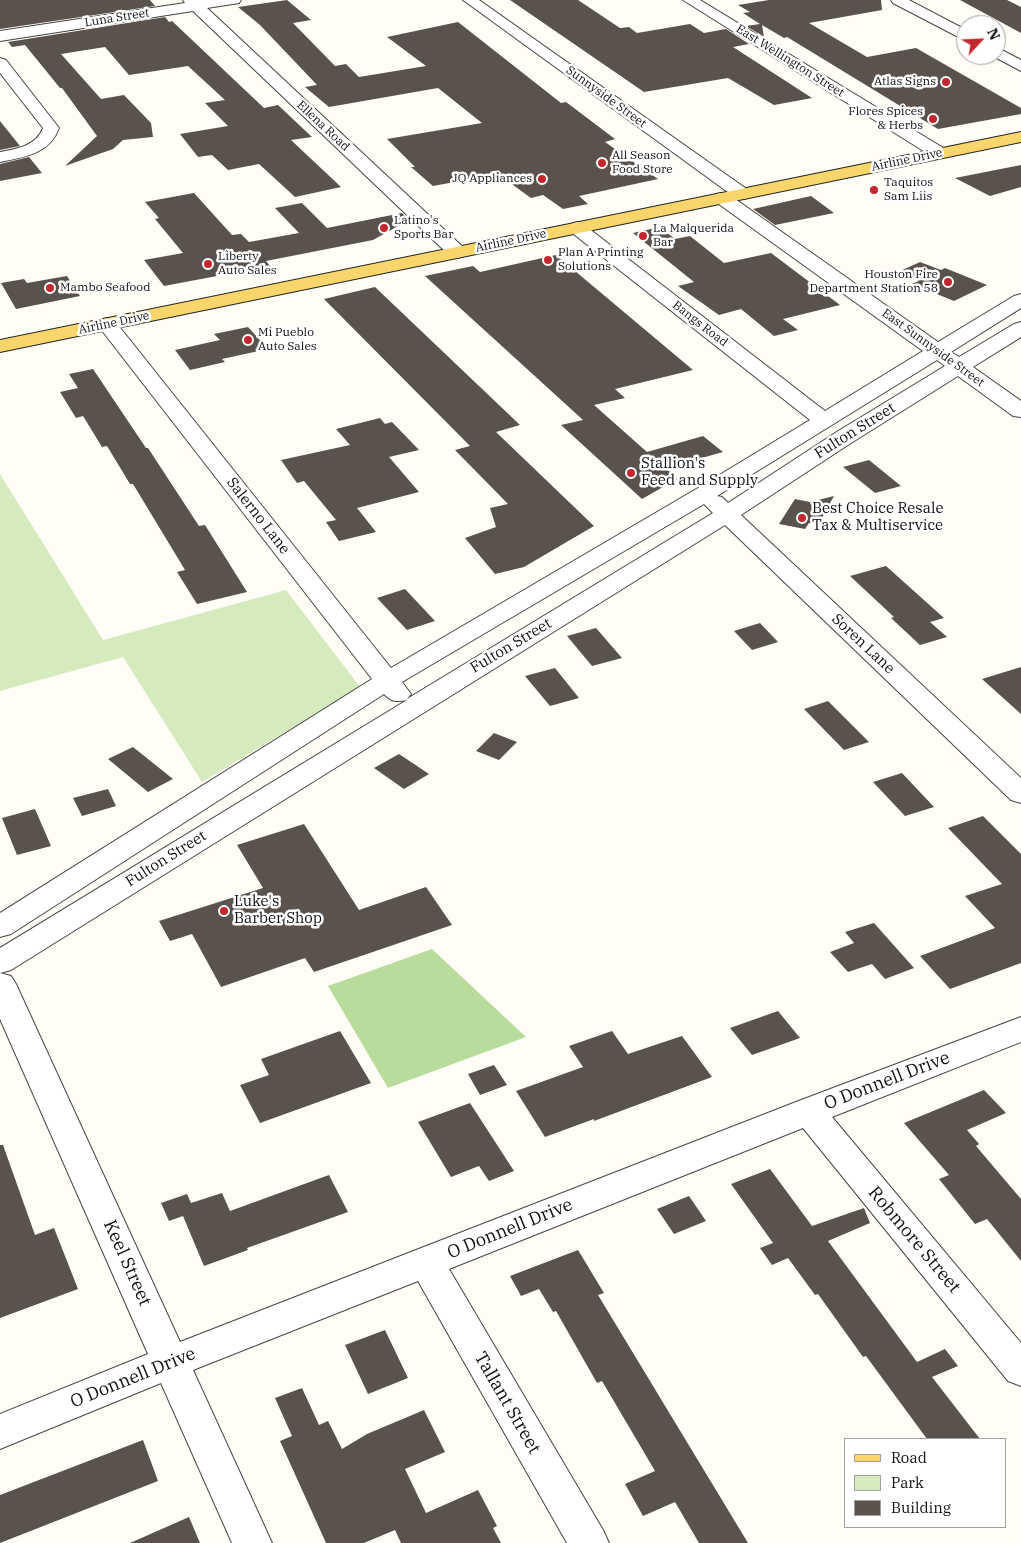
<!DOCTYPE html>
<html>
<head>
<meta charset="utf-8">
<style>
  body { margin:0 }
  #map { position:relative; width:1021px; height:1543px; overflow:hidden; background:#fffdf5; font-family:"IBM Plex Serif",serif }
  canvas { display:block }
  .legend { position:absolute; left:844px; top:1438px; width:162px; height:90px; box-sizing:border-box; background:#fff; border:1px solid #a0a0a0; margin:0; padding:6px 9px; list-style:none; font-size:15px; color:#111 }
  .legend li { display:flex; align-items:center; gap:10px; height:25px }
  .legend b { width:25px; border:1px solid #a0a0a0 }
  .north { position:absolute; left:956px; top:15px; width:50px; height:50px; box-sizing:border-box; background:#fff; border:1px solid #a0a0a0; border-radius:50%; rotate:65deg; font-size:14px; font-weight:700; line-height:20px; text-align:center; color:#111 }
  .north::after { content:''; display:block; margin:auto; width:18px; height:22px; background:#c4262e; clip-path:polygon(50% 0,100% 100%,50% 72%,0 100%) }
</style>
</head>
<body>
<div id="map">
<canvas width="1021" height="1543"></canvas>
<ul class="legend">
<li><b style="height:6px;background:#f9d66b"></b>Road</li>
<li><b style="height:14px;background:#d5ebbd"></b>Park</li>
<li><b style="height:14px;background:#5a524d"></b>Building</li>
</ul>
<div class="north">N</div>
</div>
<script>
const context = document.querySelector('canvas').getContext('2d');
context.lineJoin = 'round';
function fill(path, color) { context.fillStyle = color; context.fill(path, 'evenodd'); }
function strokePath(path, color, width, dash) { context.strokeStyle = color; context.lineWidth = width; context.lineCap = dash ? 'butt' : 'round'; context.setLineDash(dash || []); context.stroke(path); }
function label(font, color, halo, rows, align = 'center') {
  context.font = font + ' "IBM Plex Serif",serif'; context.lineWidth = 5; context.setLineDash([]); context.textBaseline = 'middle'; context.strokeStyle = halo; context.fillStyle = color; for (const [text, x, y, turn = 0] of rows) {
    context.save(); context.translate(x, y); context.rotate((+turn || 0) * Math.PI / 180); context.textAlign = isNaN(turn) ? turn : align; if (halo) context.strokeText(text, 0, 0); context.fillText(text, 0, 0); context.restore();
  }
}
fill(new Path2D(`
  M0,474L103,640L286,590L360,687L202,782L123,657L0,691Z`), '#d5ebbd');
fill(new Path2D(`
  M432,949L526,1037L388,1088L328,986Z`), '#b9dc9c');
fill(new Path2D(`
  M0,0H150L155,6L0,29Z
  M287,0L311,20L293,23L335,66L346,64L359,77L426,66L387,37L458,22L561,103L566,102L615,139L605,142L658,179L579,196L588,204L563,209L543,195L531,198L498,174L433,186L411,167H415L387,139L482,123L438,88L329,107L305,87L317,85L260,25L238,7Z
  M510,0H578L620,28L629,27L637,33L690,24L704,33L726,29L749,44L733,47L812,98L774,105L728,78L644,92Z
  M769,0H881L882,10L809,23L867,57L916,48L1021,108V114L938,129L787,37L784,38L762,25L764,37L746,26L760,24L743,13L750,12L738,5Z
  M960,0H1007L1021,7V33Z
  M165,17L169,22L172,21L264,108L278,105L312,137L291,140L341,187L295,197L259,164L228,170L212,155L198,157L180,134L228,126L205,103L225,100L188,66L129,75L105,47L61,54L101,99L124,95L151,123L153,137L123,140L113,149L65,166L97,136L62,88H60L25,45L12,47L8,42Z
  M0,121L20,146L0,150Z
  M29,157L42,173L0,181V164Z
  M1021,165V187L990,196L955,178Z
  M194,193L232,235L241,234L249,242L299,233L275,208L302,203L327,228L402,213L409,220L373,240L266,261L270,266L164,286L144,260L183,253L155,219L159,218L145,202Z
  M811,196L834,213L775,225L753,209Z
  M660,227L675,239L690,236L724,263L771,253L840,305L783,319L798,330L774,336L741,309L719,315L678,286L694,282L633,233Z
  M556,255L693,370L615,389L625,398L594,405L647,452L703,436L723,452L666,468L677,479L642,499L561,425L583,420L425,276L473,266L480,272Z
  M920,262L941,270L945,268L987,285L954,301L912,284L919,281L898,272Z
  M67,276L80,296L16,309L1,283L24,279L27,283Z
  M375,287L520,425L496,432L594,526L524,567L495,574L465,538L496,527L490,508L508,504L455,450L470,446L324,299Z
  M248,327L268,349L222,359L225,362L190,370L175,350L220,340L214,334Z
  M93,369L146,448H148L199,526L205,525L247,592L197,604L177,572L185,570L133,484H130L107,446L102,447L83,416L76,418L60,392L78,388L69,374Z
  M380,418L385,424L392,422L419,450L389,457L419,492L357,508L376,532L339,541L326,522L336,520L304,481L297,483L281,460L350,445L336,429Z
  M869,460L901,486L875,493L843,467Z
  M834,496L818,525L809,523L805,529L779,524L795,499L810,502Z
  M886,566L944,618L930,622L947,637L920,645L891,618L894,617L850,576Z
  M405,589L435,621L407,630L377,598Z
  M760,623L778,642L752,650L734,631Z
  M596,628L622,658L592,666L567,636Z
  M1021,667V714L982,679Z
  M555,668L579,698L550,706L525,676Z
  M828,701L869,742L844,750L804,709Z
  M494,733L517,742L499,760L476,751Z
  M133,747L173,779L148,792L108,759Z
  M399,754L429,774L404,789L374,768Z
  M902,773L934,807L905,816L873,782Z
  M108,789L116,806L82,816L73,798Z
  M35,809L51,846L17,855L2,818Z
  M983,816L1021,854V963L950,989L920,956L995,928L965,896L1002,884L948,828Z
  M304,824L359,910L426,887L452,925L314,972L305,958L221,987L192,934L170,941L159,921L263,888L237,845Z
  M874,923L914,968L885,979L872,964L848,972L830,952L854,943L845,932Z
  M778,1011L800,1038L752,1055L730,1028Z
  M340,1031L371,1083L260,1123L240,1085L269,1075L261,1059Z
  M612,1031L628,1054L682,1036L712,1077L594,1121V1119L545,1137L516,1091L583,1067L569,1046Z
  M494,1065L507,1085L480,1095L468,1074Z
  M984,1090L1006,1113L967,1130L979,1144L976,1146L1021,1199V1261L987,1219L975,1224L939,1179L949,1175L904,1123Z
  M470,1103L514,1171L489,1181L479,1166L451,1177L418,1122Z
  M0,1145H3L35,1235L54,1228L78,1289L0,1318Z
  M770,1169L812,1226L864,1208L870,1223L828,1241L917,1362L945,1349L958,1366L932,1377L980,1439H927L866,1356L863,1357L818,1294L815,1295L788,1258L772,1265L760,1248L773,1243L731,1184Z
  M329,1175L348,1212L247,1248L248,1250L204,1266L183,1216L169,1221L161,1203L187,1194L191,1203L222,1193L230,1211Z
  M689,1196L706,1221L674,1234L657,1209Z
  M578,1250L604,1293L598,1295L748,1543H699L675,1502L643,1516L625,1484L655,1471L602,1381L597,1383L556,1311L553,1312L539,1289L521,1296L510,1276Z
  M385,1330L408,1378L368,1394L345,1345Z
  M302,1388L319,1425L328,1421L342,1449L367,1434L424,1410L445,1452L405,1469L426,1513L478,1490L497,1526L493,1528L501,1543H401L395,1530L364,1543H326L280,1441L292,1436L275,1398Z
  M143,1440L158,1481L0,1543V1495Z
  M189,1517L200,1543H130Z`), '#5a524d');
const minor = new Path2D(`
  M183,0H241L239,3L207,8L464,248L466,252L464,256L457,258L450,256L193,11L0,41V31L185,3Z
  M463,0H479L748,190L751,194L748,198L742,199L736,198Z
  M683,0H700L945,149L948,153L945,157L939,158L933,157Z
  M891,0H909L966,30V41L893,3Z
  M996,47L1021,60V71L991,55H996Z
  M0,58L6,60L59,128C50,154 24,157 0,162V152C17,149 36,146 43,128L0,73Z
  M722,193L728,194L938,342L1014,296L1021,294V308L951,352L959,357L1014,324L1021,322V337L973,367L1021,401V417L1013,416L958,376L851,443L741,515L1021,778V803L1011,800L725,525L11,970L0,973V948L407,700C397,702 391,702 384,694L11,934L0,937V913L372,679L100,328L97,324L100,320L107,318L114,320L391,668L698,488L810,420L571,232L568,228L571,224L577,222L583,224L825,411L923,351L716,202L713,198L716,194ZM937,360L945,366L835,433L728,503L722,497L717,496ZM704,504L713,513L407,699L411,694L402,682Z
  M0,973L11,976L16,984L180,1342L796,1102L1021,1017V1042L832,1117L1021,1343V1386L1008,1381L803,1128L449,1269L603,1530L609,1543H567L418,1281L193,1370L272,1543H232L161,1383L0,1449V1414L148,1354L0,1019Z`);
const major = new Path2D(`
  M1021,132V142L0,352V340Z`);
strokePath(minor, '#444', 2);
strokePath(major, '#222', 2);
fill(minor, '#fff');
fill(major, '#f9d66b');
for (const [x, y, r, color] of [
  [946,82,5,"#c4262e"],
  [933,119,5,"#c4262e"],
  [602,163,5,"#c4262e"],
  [542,179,5,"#c4262e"],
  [874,190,5,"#c4262e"],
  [384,228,5,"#c4262e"],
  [643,236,5,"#c4262e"],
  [548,260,5,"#c4262e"],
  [208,264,5,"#c4262e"],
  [948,282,5,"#c4262e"],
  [50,288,5,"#c4262e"],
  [248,340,5,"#c4262e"],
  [631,473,5,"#c4262e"],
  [802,518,5,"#c4262e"],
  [224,911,5,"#c4262e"]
]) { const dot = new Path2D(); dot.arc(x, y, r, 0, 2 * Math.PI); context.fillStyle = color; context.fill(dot); strokePath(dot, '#fff', 2); }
label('12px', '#111', '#fff', [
  ["Luna Street",117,18,-9],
  ["East Wellington Street",790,61,32],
  ["Sunnyside Street",606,97,36],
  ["Ellena Road",323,126,43],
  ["Airline Drive",907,160,-12],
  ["Airline Drive",511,241,-12],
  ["Airline Drive",114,323,-12],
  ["Bangs Road",700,324,38],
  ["East Sunnyside Street",933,348,36]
]);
label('12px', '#111', '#fff', [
  ["Atlas Signs",936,82,"right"],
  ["Flores Spices",923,112,"right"],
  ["& Herbs",923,126,"right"],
  ["All Season",612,156],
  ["Food Store",612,170],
  ["JQ Appliances",532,179,"right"],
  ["Taquitos",884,183],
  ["Sam Liis",884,197],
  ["Latino's",394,221],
  ["Sports Bar",394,235],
  ["La Malquerida",653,229],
  ["Bar",653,243],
  ["Plan A Printing",558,253],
  ["Solutions",558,267],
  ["Liberty",218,257],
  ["Auto Sales",218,271],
  ["Houston Fire",938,275,"right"],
  ["Department Station 58",938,289,"right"],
  ["Mambo Seafood",60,288],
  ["Mi Pueblo",258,333],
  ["Auto Sales",258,347]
], 'left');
label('15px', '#111', '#fff', [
  ["Fulton Street",855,431,-32],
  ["Salerno Lane",258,516,52],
  ["Soren Lane",863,644,43],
  ["Fulton Street",511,646,-31],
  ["Fulton Street",166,859,-32]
]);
label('15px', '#111', '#fff', [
  ["Stallion's",641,464],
  ["Feed and Supply",641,481],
  ["Best Choice Resale",812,509],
  ["Tax & Multiservice",812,526],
  ["Luke's",234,902],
  ["Barber Shop",234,919]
], 'left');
label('18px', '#111', '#fff', [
  ["O Donnell Drive",887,1081,-21],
  ["O Donnell Drive",510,1229,-22],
  ["Robmore Street",914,1240,50],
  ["Keel Street",127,1263,66],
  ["O Donnell Drive",133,1378,-22],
  ["Tallant Street",507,1403,60]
]);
</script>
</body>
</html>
